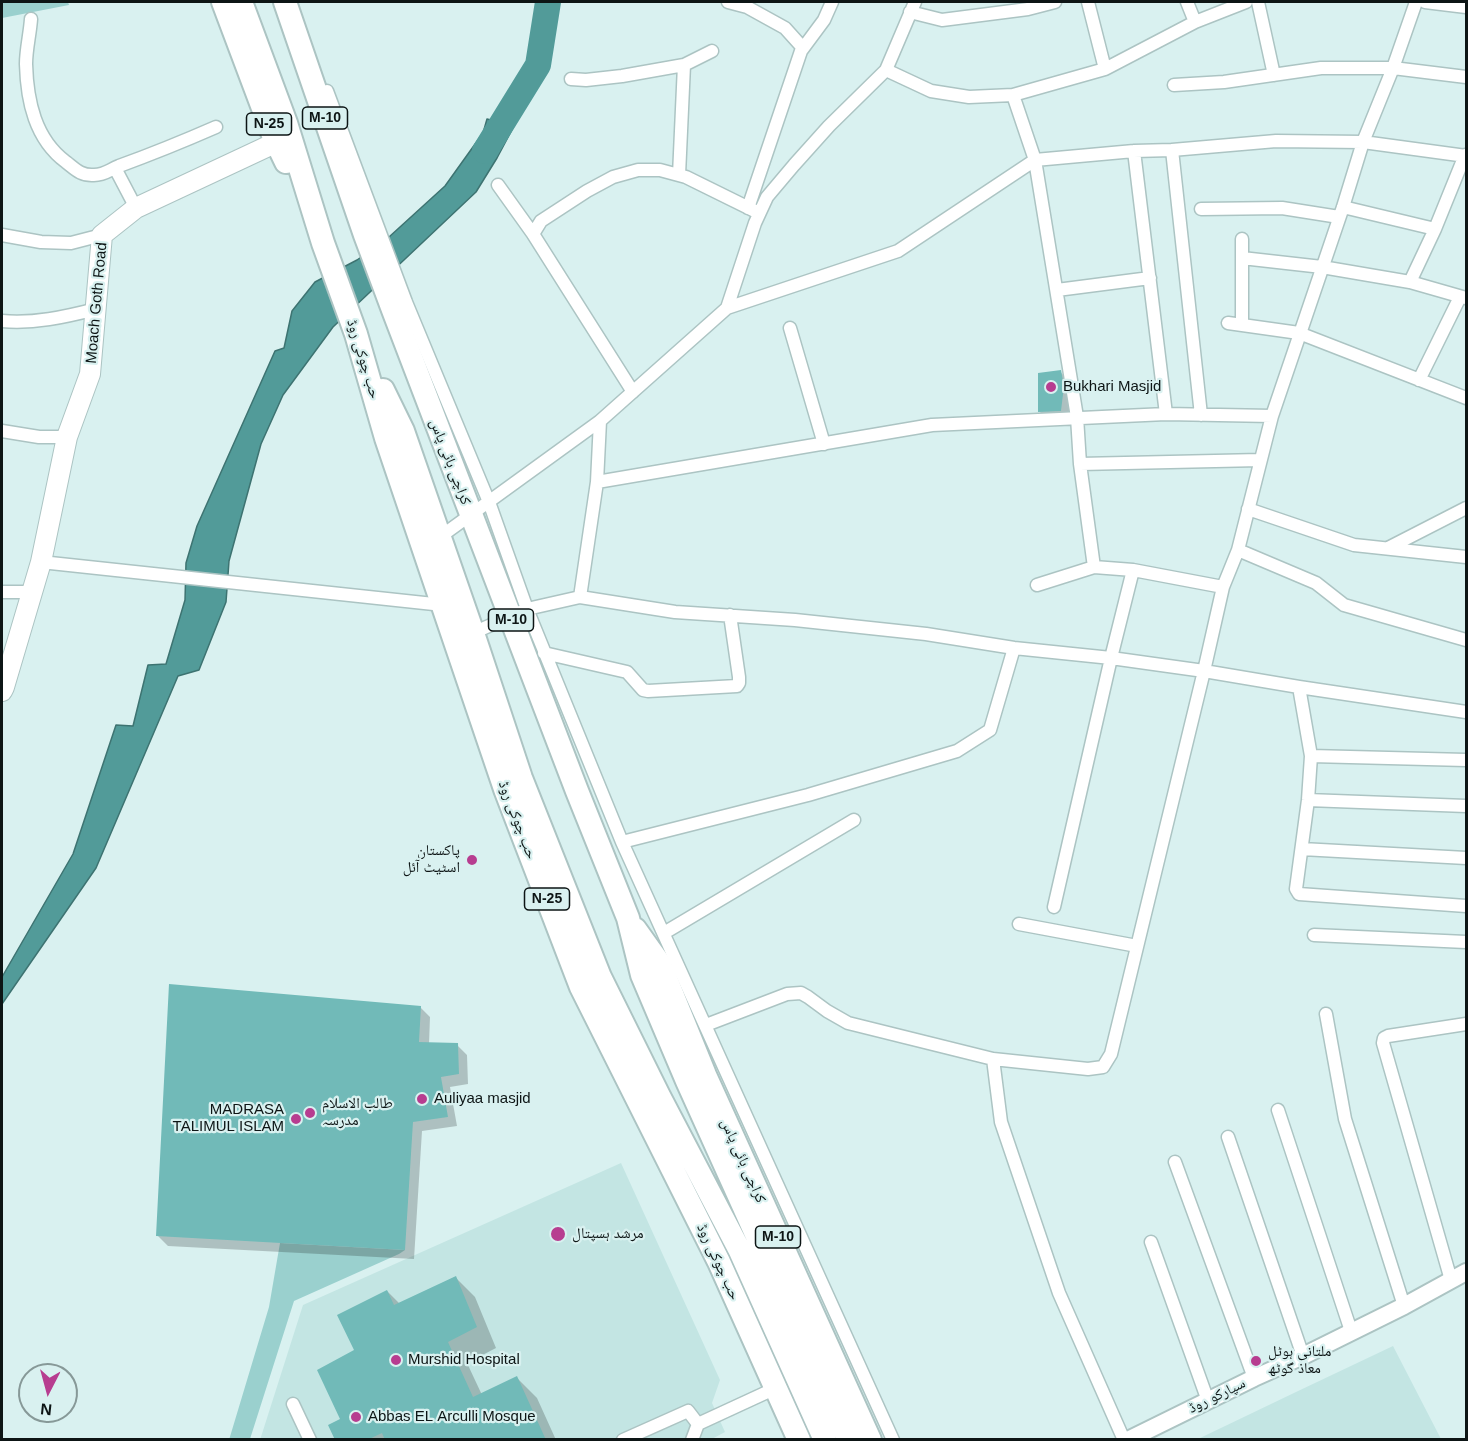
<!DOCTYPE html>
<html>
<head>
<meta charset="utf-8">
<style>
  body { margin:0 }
  #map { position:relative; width:1468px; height:1441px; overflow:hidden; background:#d9f1f0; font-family:Helvetica,sans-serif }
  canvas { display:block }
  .frame { position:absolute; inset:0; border:3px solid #0d1515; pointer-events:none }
  .north { position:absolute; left:18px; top:1363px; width:60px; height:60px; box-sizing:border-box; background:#d9f1f0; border:2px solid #879998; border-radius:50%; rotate:186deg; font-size:16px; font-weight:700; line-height:24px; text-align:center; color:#0d1515 }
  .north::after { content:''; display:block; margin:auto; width:21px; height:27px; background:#b73d90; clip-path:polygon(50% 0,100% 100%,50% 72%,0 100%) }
</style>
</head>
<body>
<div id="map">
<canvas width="1468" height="1441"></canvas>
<div class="frame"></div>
<div class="north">N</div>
</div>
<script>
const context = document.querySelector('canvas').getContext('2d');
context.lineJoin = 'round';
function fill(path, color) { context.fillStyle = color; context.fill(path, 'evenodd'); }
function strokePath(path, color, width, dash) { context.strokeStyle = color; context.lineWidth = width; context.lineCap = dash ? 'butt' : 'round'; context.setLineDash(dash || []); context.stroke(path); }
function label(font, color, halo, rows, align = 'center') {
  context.font = font + ' Helvetica,"Noto Naskh Arabic",sans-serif'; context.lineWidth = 4.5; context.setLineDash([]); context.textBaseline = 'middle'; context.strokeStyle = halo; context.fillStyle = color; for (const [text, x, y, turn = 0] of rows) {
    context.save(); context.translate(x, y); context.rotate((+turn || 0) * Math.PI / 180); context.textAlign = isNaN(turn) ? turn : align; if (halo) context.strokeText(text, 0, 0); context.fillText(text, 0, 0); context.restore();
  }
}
fill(new Path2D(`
  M621,1163L720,1380L712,1403L725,1432L710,1440H260L303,1305Z
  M1393,1346L1441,1439H1198L1296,1392Z`), '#c3e5e3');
fill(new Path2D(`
  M2,2H68L69,5L2,18Z
  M280,1243L405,1250L399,1254L294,1301L250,1439L229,1440L269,1307Z`), '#9ad0ce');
const water = new Path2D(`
  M487,119L514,126L497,158L476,192L333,327L283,395L261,444L229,561L226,602L199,670L178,676L96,868L2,1004V977L73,854L116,725L133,726L148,665L166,664L185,600L186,563L197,526L275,351L284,348L292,311L315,282L357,260L389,237L445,186L483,133Z`);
fill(water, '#529b99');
strokePath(water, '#3d7371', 1.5);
fill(new Path2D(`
  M1060,372L1071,382L1070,420L1049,421L1039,411Z
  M420,1007L430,1017L429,1044L457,1045L467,1055L468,1084L450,1087L457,1126L422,1131L414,1259L168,1246L158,1236Z
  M455,1277L475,1297L496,1348L467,1363L482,1395L517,1378L537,1398L556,1440H336L356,1351L387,1291L400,1304Z`), '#0003');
strokePath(new Path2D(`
  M485,151L538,65L548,2`), '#529b99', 26);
fill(new Path2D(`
  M1061,370L1064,386L1061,411L1038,412V373Z
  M169,984L421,1006L419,1042L458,1043L459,1074L441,1077L448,1117L413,1122L405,1250L156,1236Z
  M456,1276L477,1327L448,1342L473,1397L517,1376L546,1440H385L382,1433L367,1440H335L328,1425L340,1419L317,1370L354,1350L337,1315L387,1290L394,1305Z`), '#71bab8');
const street = new Path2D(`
  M728,2L747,7L785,28L803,48
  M1088,2L1105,69
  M1187,2L1195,22
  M1258,2L1274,75
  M1425,2L1466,7
  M910,12L942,20L1028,9L1055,2
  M31,19C30,34 26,49 26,64C27,101 35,139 66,162C75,169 81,176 94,175C105,175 109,170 119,166C152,154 184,141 216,127
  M886,70L931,91L969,97L1013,95L1105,69L1195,22L1246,2
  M571,79L586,80L622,76L684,65L712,51
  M1174,85L1224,82L1321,68H1393L1466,77
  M327,91L406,302L489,502L527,609L622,842L893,1440
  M1013,95L1035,160L1077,417L1080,464L1094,567
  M1172,150L1201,415
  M1134,151L1166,414
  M115,168L136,208
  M679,175L684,65
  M498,185L533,234L633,392
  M1343,207L1435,229
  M748,208L801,51L824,20L832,2
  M1201,209L1282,208L1339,217
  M533,234L541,221L587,191L613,177L638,170H660L686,177L759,213
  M2,235L41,242L71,243L102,235
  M1242,258L1322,267L1410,282L1466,298
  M1410,282L1435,229L1465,155
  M1057,290L1150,278
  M727,308L755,223L767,197L794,165L829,126L886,70L915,2
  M2,321C33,324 65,317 96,309
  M1228,323L1299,333L1466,398
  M1242,324V239
  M790,328L824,444
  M1419,380L1460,297
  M2,431L39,437H67
  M1080,464L1260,460
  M597,482L932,425L1166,414L1272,416L1343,207L1363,142L1393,68L1416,2
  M1248,509L1354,545L1466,557
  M440,537L600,421L727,308L898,251L1035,160L1134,151L1172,150L1276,141L1363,142L1466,156
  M1388,548L1466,508
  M1238,550L1316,583L1344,605L1466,640
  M41,562L443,605
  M1037,585L1094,567L1133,570L1223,587
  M2,592H32
  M580,597L597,482L600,421
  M473,633L527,609L580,597L675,612L795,620L926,634L1014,648L1111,658L1204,671L1299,687L1466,712
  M544,653L627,672L643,690L648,691L737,686L739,683V677L730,615
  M1299,687L1311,756L1308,800L1296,889L1299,894L1466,906
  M1311,756L1466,760
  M1308,800L1466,806
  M622,842L808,795L957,751L990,730L1014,648
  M1302,849L1466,858
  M1054,907L1111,658L1133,570
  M1019,924L1137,946
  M664,933L854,820
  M1314,935L1466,942
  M1326,1014L1345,1119L1404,1306
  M706,1025L787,994L801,993L808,997L827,1011L848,1023L993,1059
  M1278,1110L1351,1331
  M1228,1137L1303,1356
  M1175,1162L1254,1378
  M1151,1242L1208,1401
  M1451,1280L1383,1043L1384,1038L1388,1036L1466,1024
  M293,1404L310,1440
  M623,1440L688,1411L698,1424L776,1388
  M692,1440L698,1424
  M1124,1440L1059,1293L1001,1122L993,1059L1088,1069L1103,1067L1111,1054L1204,671L1223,587L1238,550L1272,416`);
const secondary = new Path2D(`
  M1128,1440L1254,1378L1303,1356L1404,1306L1466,1272`);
const primary = new Path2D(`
  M2,691L4,687L41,562L67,437L90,374L102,235L136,208L277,142`);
const highway = new Path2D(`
  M223,2L273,135L286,162
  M241,2L286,123L323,243L356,334L386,438L505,789L581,987L719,1262L799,1440
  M285,2L365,235L393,310L577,791L628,918L642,975L687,1081L849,1440
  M383,390L403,431L473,633L521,778L600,977L659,1096L740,1251L825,1440
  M635,929L660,964L705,1075L870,1440`);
strokePath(street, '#acc4c3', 15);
strokePath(secondary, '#acc4c3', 20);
strokePath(primary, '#acc4c3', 22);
strokePath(highway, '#acc4c3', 26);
strokePath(street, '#fff', 12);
strokePath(secondary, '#fff', 16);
strokePath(primary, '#fff', 20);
strokePath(highway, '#fff', 22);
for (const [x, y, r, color] of [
  [1051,387,6,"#b73d90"],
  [472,860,6,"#b73d90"],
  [422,1099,6,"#b73d90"],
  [310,1113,6,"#b73d90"],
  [296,1119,6,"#b73d90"],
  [558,1234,8,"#b73d90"],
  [396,1360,6,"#b73d90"],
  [1256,1361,6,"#b73d90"],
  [356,1417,6,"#b73d90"]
]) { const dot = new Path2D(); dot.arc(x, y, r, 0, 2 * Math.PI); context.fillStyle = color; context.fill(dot); strokePath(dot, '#d9f1f0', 2); }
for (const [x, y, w] of [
  [325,118,45],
  [269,124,45],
  [511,620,45],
  [547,899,45],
  [778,1237,45]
]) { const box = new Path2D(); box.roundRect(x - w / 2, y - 11, w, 22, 4.5); context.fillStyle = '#d9f1f0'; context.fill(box); strokePath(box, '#0d1515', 1.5); }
label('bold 14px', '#0d1515', null, [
  ["M-10",325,118],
  ["N-25",269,124],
  ["M-10",511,620],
  ["N-25",547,899],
  ["M-10",778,1237]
]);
label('15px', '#0d1515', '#d9f1f0', [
  ["Moach Goth Road",97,303,-85],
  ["حب چوکی روڈ",363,359,73],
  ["کراچی بائی پاس",450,462,69],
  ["حب چوکی روڈ",517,820,69],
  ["کراچی بائی پاس",743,1161,66],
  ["حب چوکی روڈ",718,1262,65],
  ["سپارکو روڈ",1217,1396,-26]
]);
label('15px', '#0d1515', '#d9f1f0', [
  ["Bukhari Masjid",1063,387],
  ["پاکستان",460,851,"right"],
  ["اسٹیٹ آئل",460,868,"right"],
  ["Auliyaa masjid",434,1099],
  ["طالب الاسلام",322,1104],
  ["مدرسہ",322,1121],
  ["MADRASA",284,1110,"right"],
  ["TALIMUL ISLAM",284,1127,"right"],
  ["مرشد ہسپتال",572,1234],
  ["ملتانی ہوٹل",1268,1352],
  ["معاذ گوٹھ",1268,1369],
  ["Murshid Hospital",408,1360],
  ["Abbas EL Arculli Mosque",368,1417]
], 'left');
</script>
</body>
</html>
